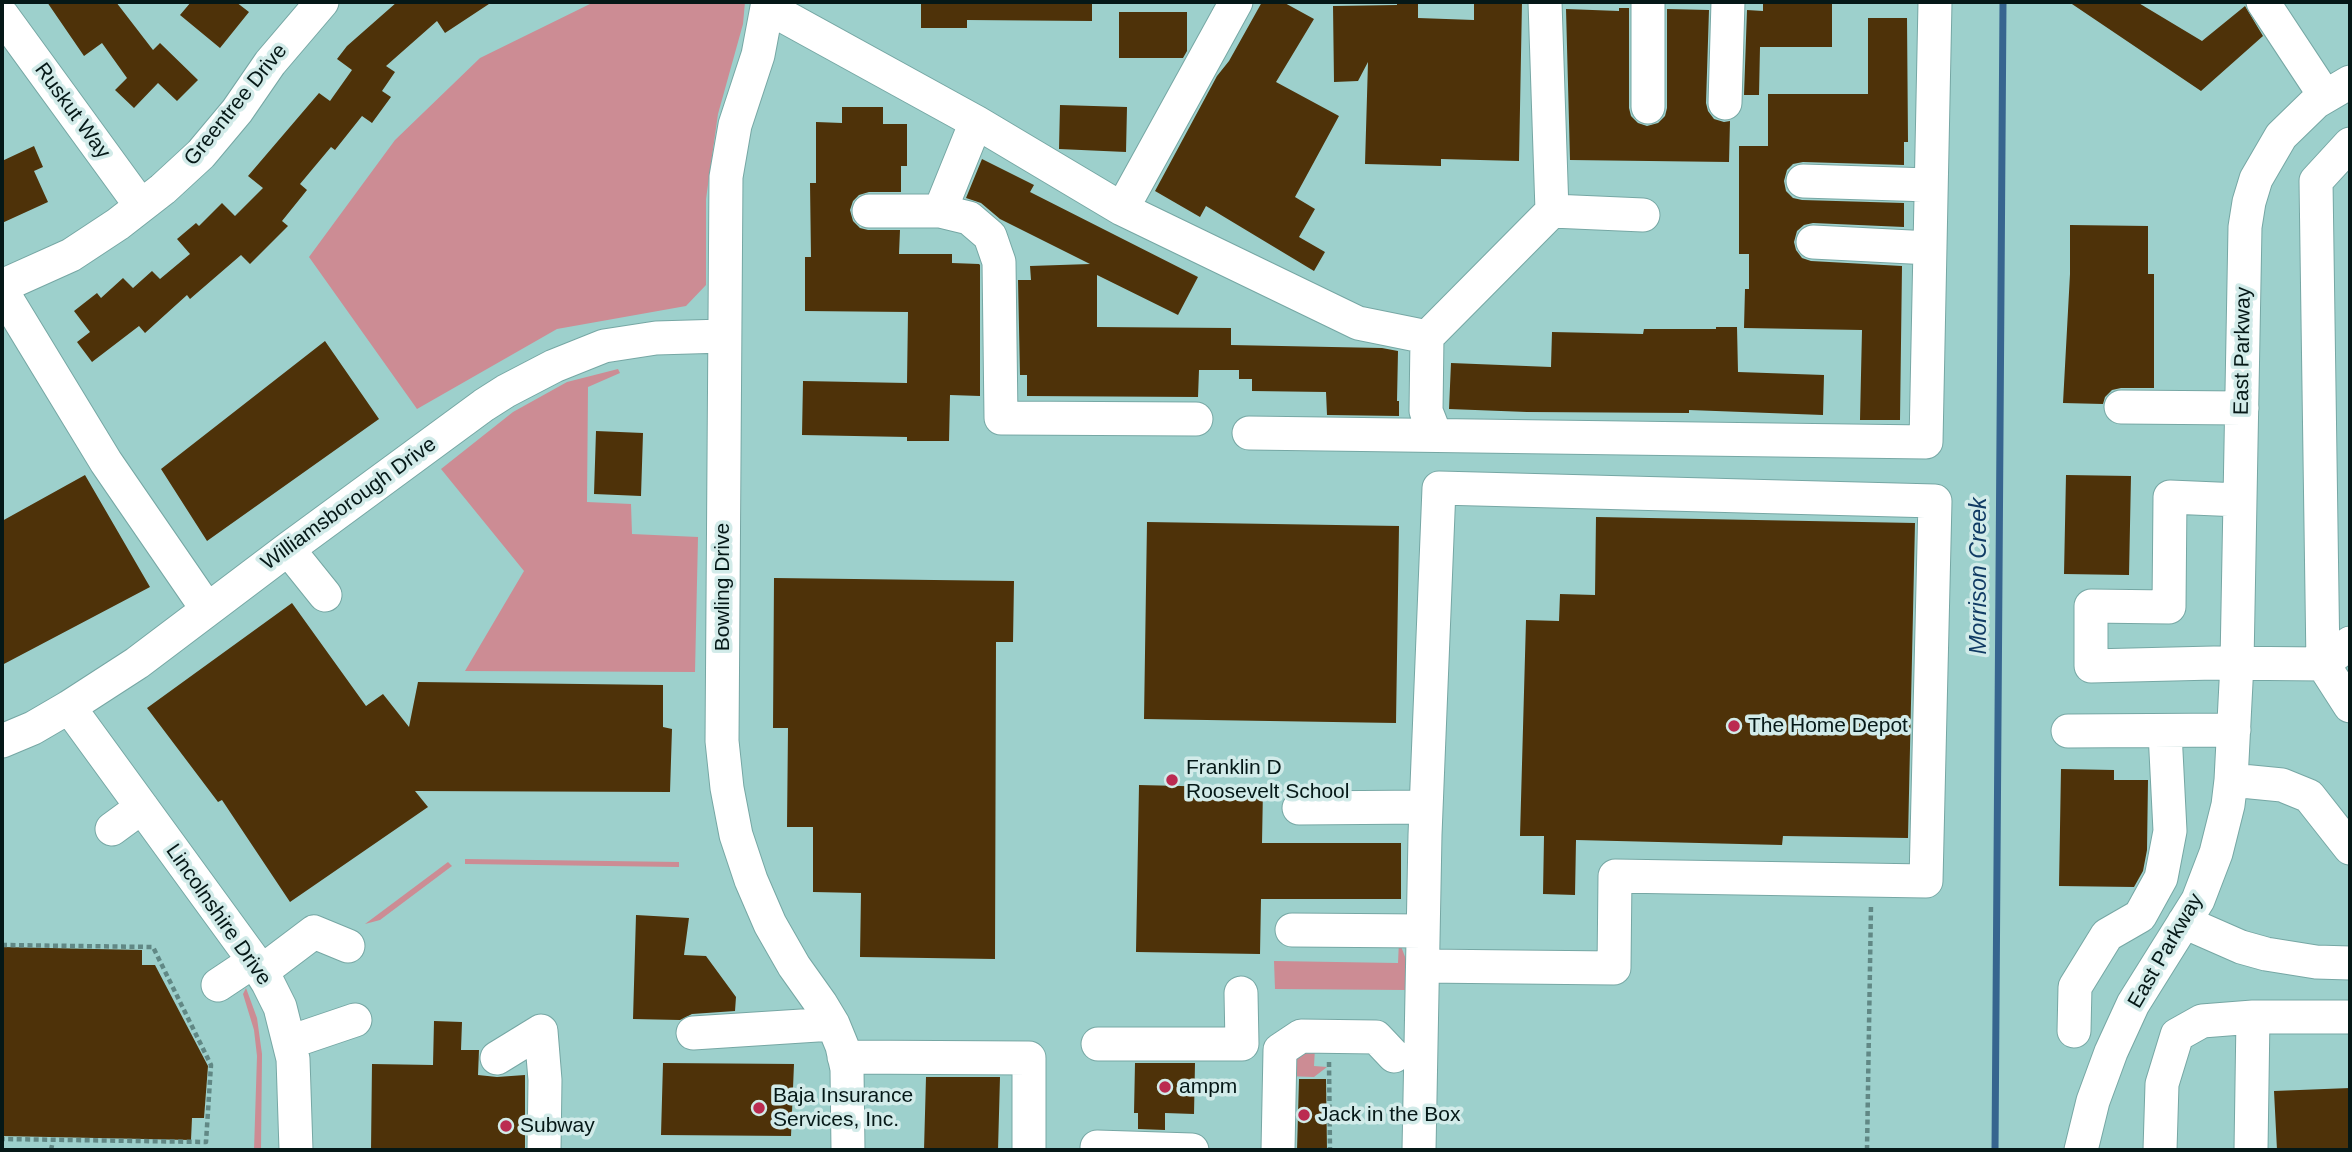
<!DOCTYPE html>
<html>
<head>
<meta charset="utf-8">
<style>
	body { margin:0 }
	#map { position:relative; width:2352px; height:1152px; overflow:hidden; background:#9dd0cc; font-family:Arial,sans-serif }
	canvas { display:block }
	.frame { position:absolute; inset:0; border:4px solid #051817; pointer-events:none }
</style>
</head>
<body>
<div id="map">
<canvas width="2352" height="1152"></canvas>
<div class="frame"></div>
</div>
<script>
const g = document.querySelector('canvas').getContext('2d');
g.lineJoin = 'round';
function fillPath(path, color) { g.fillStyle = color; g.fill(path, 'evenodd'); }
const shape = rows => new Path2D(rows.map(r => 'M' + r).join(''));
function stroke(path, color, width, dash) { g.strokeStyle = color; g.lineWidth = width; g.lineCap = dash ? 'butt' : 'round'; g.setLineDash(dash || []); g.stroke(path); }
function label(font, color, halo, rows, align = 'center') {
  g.font = font + ' Arial,sans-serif'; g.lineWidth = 7; g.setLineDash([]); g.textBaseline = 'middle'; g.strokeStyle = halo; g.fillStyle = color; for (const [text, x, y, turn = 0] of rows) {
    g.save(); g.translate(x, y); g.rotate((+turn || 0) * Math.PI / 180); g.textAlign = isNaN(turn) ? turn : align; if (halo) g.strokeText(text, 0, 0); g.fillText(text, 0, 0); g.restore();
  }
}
fillPath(shape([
	[594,2,745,2,743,24,718,114,706,199,706,285,686,306,557,329,417,409,309,257,395,140,480,58],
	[618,369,620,373,588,387,587,502,631,504,632,534,698,537,695,672,465,671,524,571,441,469,513,412,567,382],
	[465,859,679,862,679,867,465,864],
	[448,862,452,866,380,920,365,924],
	[1399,941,1407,962,1407,990,1275,989,1274,961,1398,963],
	[246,988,257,1018,262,1054,261,1150,254,1150,257,1056,254,1030,243,994],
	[1315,1048,1314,1066,1327,1067,1314,1077,1285,1076,1287,1055]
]), '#cc8c94');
stroke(shape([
	[1995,1150,2003,2]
]), '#37658f', 7);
fillPath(shape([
	[47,2,116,2,153,50,160,43,198,80,177,101,158,83,134,108,115,90,127,78,102,43,84,56],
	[191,2,236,2,249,12,220,48,180,15],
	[397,2,492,2,445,33,437,21,386,66,395,72,382,91,391,97,372,123,362,116,335,150,331,147,300,184,307,190,282,221,288,226,250,264,241,255,190,299,187,295,145,333,139,326,92,362,77,342,90,332,74,311,97,293,101,298,123,278,133,288,152,271,160,279,190,254,177,239,196,223,199,226,222,203,235,216,263,188,248,176,319,93,330,101,352,70,337,59,347,46],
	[921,2,1092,2,1092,21,967,20,967,28,921,28],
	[1262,2,1283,2,1314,19,1276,82,1339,116,1295,197,1315,209,1299,237,1325,252,1314,271,1206,206,1200,217,1155,191,1217,76,1229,61],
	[1397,2,1418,2,1418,18,1474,20,1474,2,1522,2,1519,161,1441,159,1441,166,1365,164,1368,62,1358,81,1334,82,1333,6,1397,5],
	[2069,2,2137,2,2202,41,2245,6,2263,36,2201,91],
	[1763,3,1832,3,1832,47,1760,47,1759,95,1744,95,1747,10,1763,11],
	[1619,8,1629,8,1629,108,1631,116,1638,123,1647,126,1658,123,1665,116,1667,108,1667,9,1709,10,1706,103,1708,111,1714,119,1724,122,1730,121,1729,162,1570,160,1566,9,1619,11],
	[1119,12,1187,12,1187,51,1183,58,1119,58],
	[1868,18,1907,18,1908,142,1904,142,1904,165,1803,162,1793,164,1787,170,1784,181,1786,191,1793,198,1802,200,1904,203,1904,227,1813,223,1804,225,1797,231,1794,242,1796,250,1802,258,1811,261,1902,266,1900,420,1860,420,1862,330,1744,328,1745,289,1749,289,1749,254,1739,254,1739,146,1768,146,1768,94,1868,94],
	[1060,105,1127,107,1126,152,1059,149],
	[842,107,883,107,883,124,907,124,907,166,901,166,901,192,869,192,859,195,853,201,850,210,853,221,860,228,868,230,900,230,899,254,952,254,952,263,979,264,980,265,980,396,950,395,949,441,907,441,907,437,802,435,803,381,907,383,908,312,805,311,805,257,811,257,810,183,816,183,816,122,842,123],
	[34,146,43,167,34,171,48,202,2,223,2,161],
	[982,159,1034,185,1030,192,1198,277,1178,315,1097,275,1097,327,1231,328,1231,345,1382,348,1398,351,1397,401,1399,401,1399,416,1327,415,1326,392,1252,391,1252,379,1239,379,1239,370,1199,370,1198,397,1027,396,1027,375,1020,375,1018,280,1031,280,1030,266,1090,264,1000,219,981,203,966,198],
	[2070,225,2148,226,2148,274,2154,274,2154,388,2121,388,2112,390,2105,397,2103,404,2063,403,2070,274],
	[1716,327,1737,327,1738,372,1824,375,1823,415,1689,410,1689,413,1527,412,1449,409,1451,363,1551,367,1552,332,1643,334,1644,329,1716,329],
	[325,341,379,419,207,541,161,469],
	[596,431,643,433,641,496,594,494],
	[85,475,150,587,2,665,2,521],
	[2066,475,2131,476,2129,575,2064,574],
	[1596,517,1915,523,1908,838,1783,836,1782,845,1576,840,1575,895,1543,894,1544,836,1520,836,1526,620,1559,621,1560,594,1595,595],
	[1147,522,1399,526,1396,723,1144,719],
	[774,578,1014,581,1013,642,996,642,995,959,860,957,861,893,813,892,813,827,787,827,788,728,773,728],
	[292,603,366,706,383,694,409,727,418,682,663,685,663,727,672,729,670,792,415,791,428,807,290,902,222,800,218,802,147,708],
	[2061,769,2114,770,2114,780,2148,780,2147,850,2143,871,2134,887,2059,886],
	[1139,785,1263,788,1262,843,1401,843,1401,899,1261,899,1260,954,1136,952],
	[636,915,689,918,684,955,706,956,736,997,735,1011,692,1014,680,1020,633,1019],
	[2,947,142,950,142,965,155,965,208,1066,204,1118,192,1118,191,1140,2,1136],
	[434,1021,462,1022,461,1050,479,1050,478,1075,497,1077,525,1075,525,1150,371,1150,372,1064,433,1065],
	[663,1063,794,1064,791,1136,661,1135],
	[1135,1063,1195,1063,1194,1114,1165,1113,1165,1130,1138,1129,1138,1113,1134,1113],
	[926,1077,1000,1077,998,1150,924,1150],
	[1299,1079,1326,1079,1327,1150,1297,1150],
	[2350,1088,2350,1150,2277,1150,2274,1091]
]), '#4e3209');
const minor = shape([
	[768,2,758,55,735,125,726,177,722,741,727,788,736,835,751,880,770,924,794,966,821,1004,833,1024,842,1046,847,1069,848,1150],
	[2263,2,2325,96],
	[767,7,976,122,1122,209,1358,323,1427,337],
	[2,15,141,206],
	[1725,103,1728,2],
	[1648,107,1648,2],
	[976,122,940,211,969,218,990,236,999,262,1001,418,1196,419],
	[2350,144,2316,181,2323,664,2350,706],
	[1803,181,1930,185],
	[1122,209,1236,2],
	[869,211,940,211],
	[1552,211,1643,215],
	[1813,242,1930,248],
	[2,286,71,255,118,224,163,189,201,154,237,111,270,63,322,2],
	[2,291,106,462,207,609],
	[2121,407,2242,408],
	[1249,433,1926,442,1935,2],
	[1435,434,1426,411,1427,337,1552,211,1545,2],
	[2240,500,2170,497,2169,607,2091,606,2091,666,2214,663,2323,664,2350,643],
	[288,549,325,595],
	[69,707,254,961,268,983,280,1007,293,1059,296,1150],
	[2068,731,2234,730],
	[2,741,33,728,69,707,137,663,288,549,484,405,506,391,554,366,604,346,656,338,724,336],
	[2231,780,2282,785,2309,796,2350,848],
	[1299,808,1426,807],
	[112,829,142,807],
	[2184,922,2241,947,2266,954,2316,962,2350,963],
	[1292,930,1423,931],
	[261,972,314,932,348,946],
	[218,985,254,961],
	[2074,1031,2075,987,2107,935,2140,916,2161,878,2170,831,2165,732],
	[693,1033,833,1024],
	[290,1042,355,1020],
	[1098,1044,1242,1044,1241,993],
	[844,1057,1029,1058,1029,1150],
	[497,1058,541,1031,545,1080,544,1150],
	[1097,1147,1192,1150],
	[1278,1150,1280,1050,1301,1036,1376,1037,1394,1056],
	[1419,1150,1425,835,1439,488,1935,501,1926,881,1615,876,1614,968,1423,966],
	[2081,1150,2093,1101,2111,1052,2133,1004,2198,900,2216,853,2228,805,2231,780,2237,663,2245,227,2249,202,2256,179,2281,136,2316,102,2350,82],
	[2160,1150,2162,1084,2177,1035,2202,1021,2253,1017,2350,1017],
	[2251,1150,2253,1017]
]);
stroke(minor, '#76a7a4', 35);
stroke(shape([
	[2,945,153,947,211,1065,206,1142,2,1139],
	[1329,1062,1330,1150],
	[51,1150,53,1140],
	[1867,1150,1871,905]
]), '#618885', 4.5, [5, 3.5]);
stroke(minor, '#fff', 33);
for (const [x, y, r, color] of [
	[1734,726,7,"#bb2b51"],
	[1172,780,7,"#bb2b51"],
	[1165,1087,7,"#bb2b51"],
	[759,1108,7,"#bb2b51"],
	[1304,1115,7,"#bb2b51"],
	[506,1126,7,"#bb2b51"]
]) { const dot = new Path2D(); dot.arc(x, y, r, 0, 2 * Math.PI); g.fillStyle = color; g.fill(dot); stroke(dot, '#d2ebe9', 2.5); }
label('21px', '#051817', '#d2ebe9', [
	["Greentree Drive",236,105,-51],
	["Ruskut Way",72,111,54],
	["East Parkway",2243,351,-89],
	["Williamsborough Drive",349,504,-36],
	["Bowling Drive",723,587,-90],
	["Lincolnshire Drive",218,915,55],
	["East Parkway",2166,951,-60]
]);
label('21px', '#051817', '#d2ebe9', [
	["The Home Depot",1748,726],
	["Franklin D",1186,768],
	["Roosevelt School",1186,792],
	["ampm",1179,1087],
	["Baja Insurance",773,1096],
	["Services, Inc.",773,1120],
	["Jack in the Box",1318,1115],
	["Subway",520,1126]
], 'left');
label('italic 23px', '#113b64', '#d2ebe9', [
	["Morrison Creek",1980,576,-90]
]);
</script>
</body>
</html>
